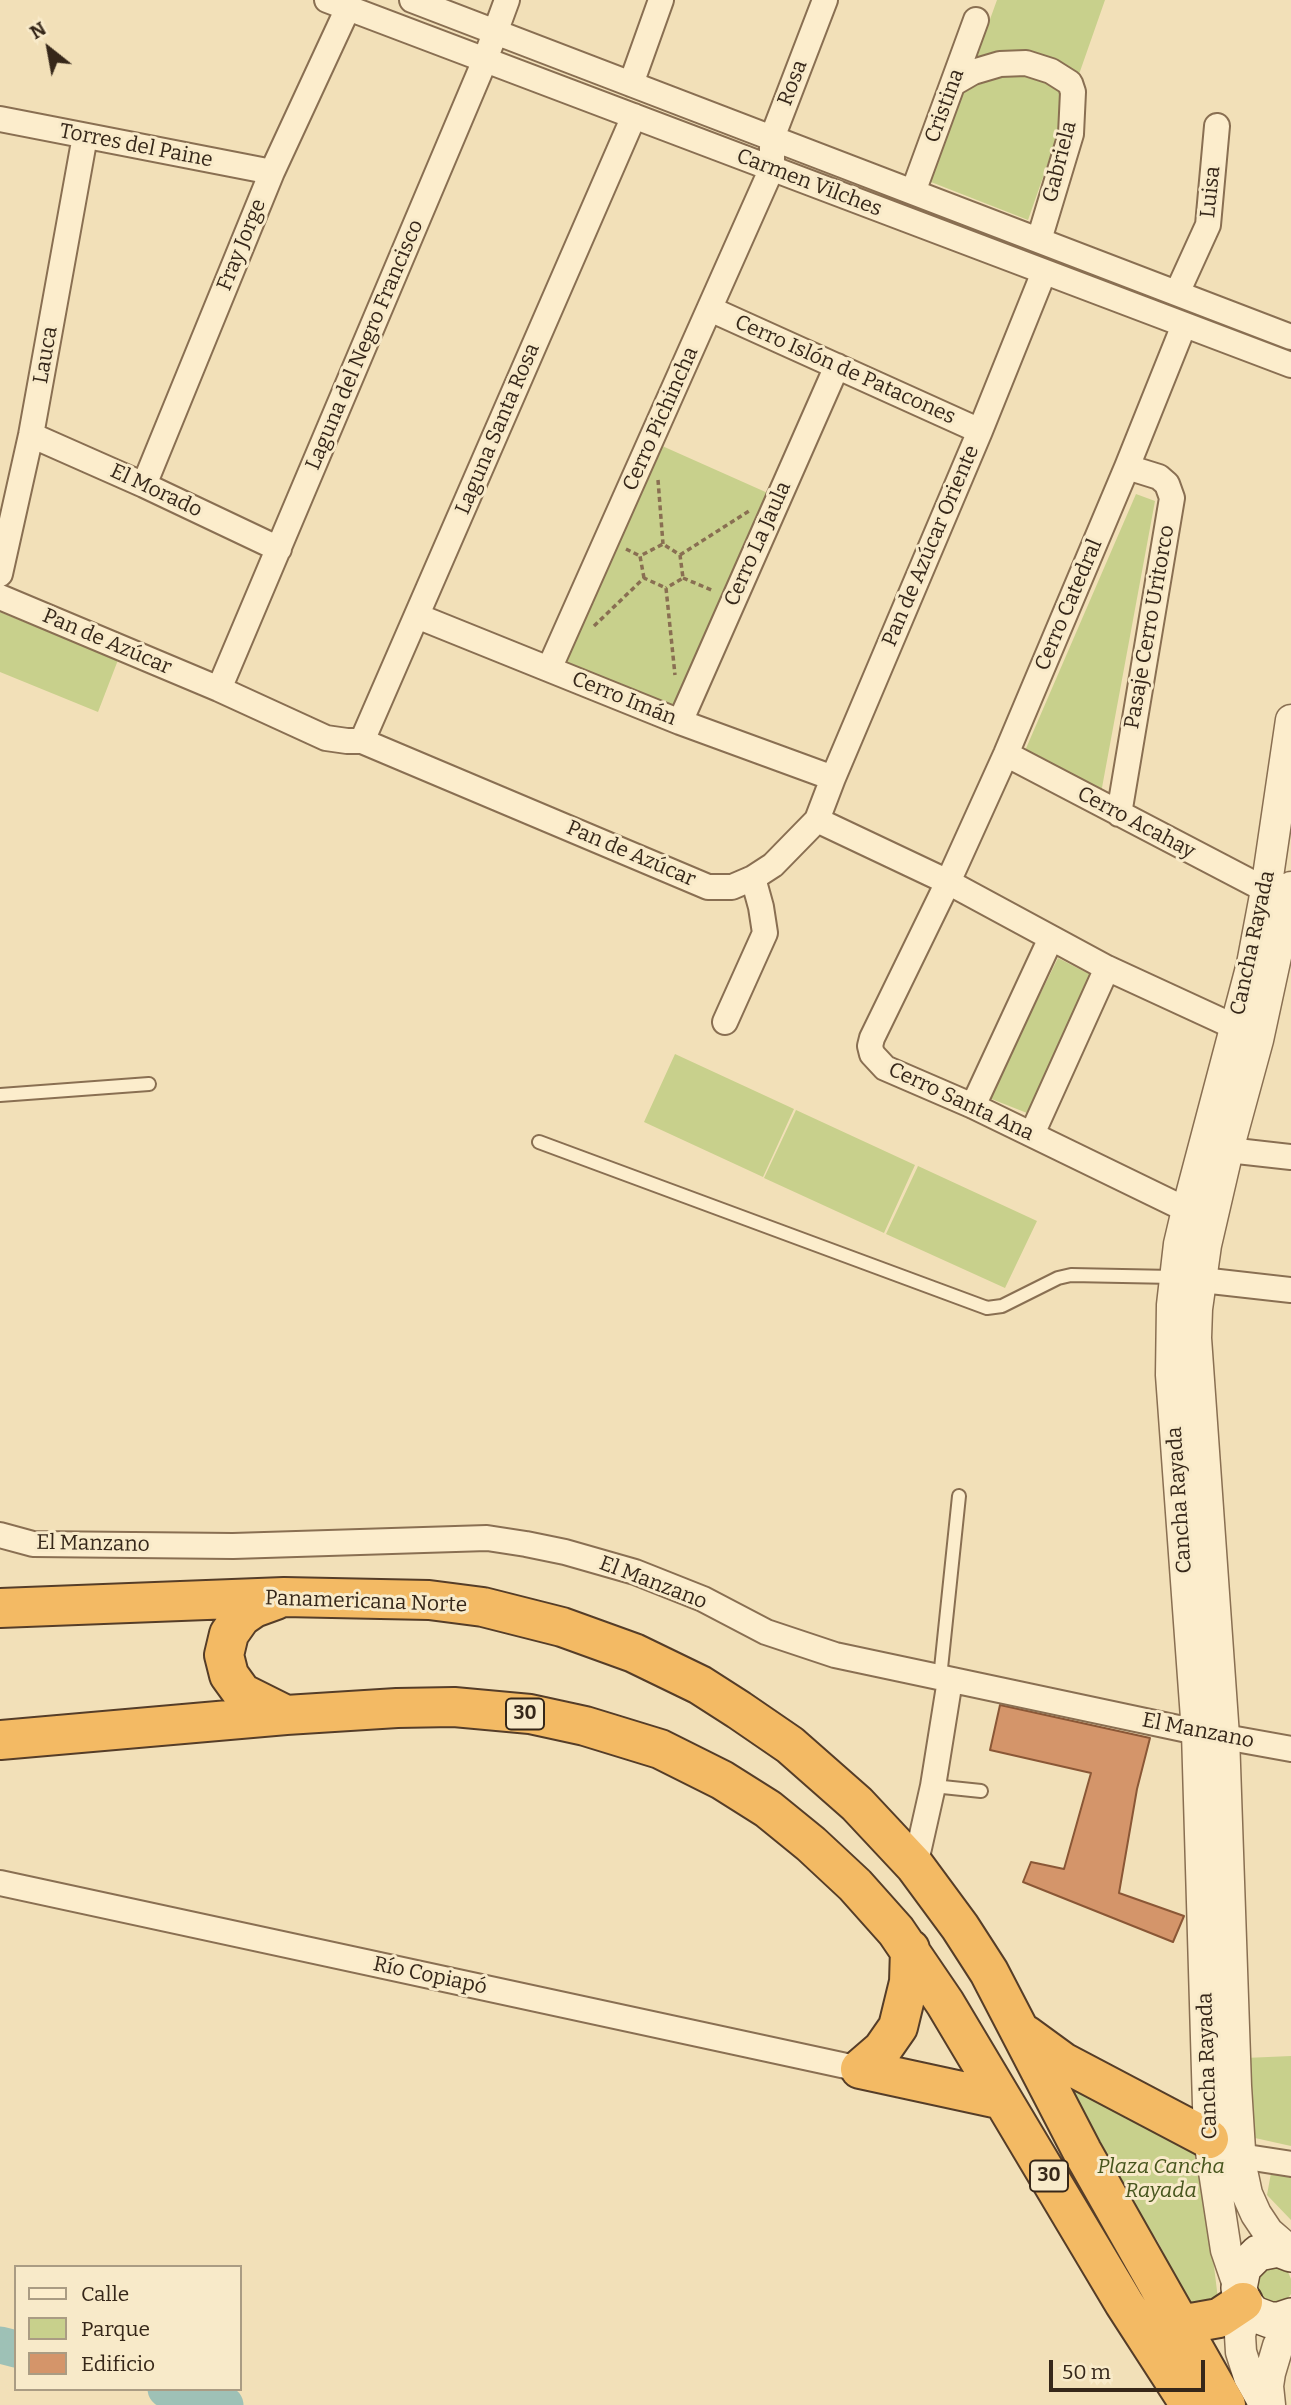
<!DOCTYPE html>
<html>
<head>
<meta charset="utf-8">
<style>
	body { margin:0 }
	#map { position:relative; width:1291px; height:2405px; overflow:hidden; background:#f2e0b8; font-family:Bitter,serif }
	canvas { display:block }
	.legend { position:absolute; left:14px; top:2265px; width:228px; height:126px; box-sizing:border-box; background:#f8eac9; border:2px solid #aa9c83; margin:0; padding:9px 12px; list-style:none; font-size:21px; color:#362719 }
	.legend li { display:flex; align-items:center; gap:14px; height:35px }
	.legend b { width:35px; border:2px solid #aa9c83 }
	.north { position:absolute; left:14px; top:14px; width:70px; height:70px; -webkit-text-stroke:5px #f8eac9; paint-order:stroke; rotate:329deg; font-size:19px; font-weight:700; line-height:28px; text-align:center; color:#362719 }
	.north::after { content:''; display:block; margin:auto; width:24px; height:32px; background:#362719; clip-path:polygon(50% 0,100% 100%,50% 72%,0 100%) }
	.scale { position:absolute; left:1049px; top:2360px; width:156px; height:32px; box-sizing:border-box; border:4px solid #362719; border-top:0; padding-left:9px; font-size:21px; line-height:24px; white-space:nowrap; color:#362719; -webkit-text-stroke:5px #f8eac9; paint-order:stroke }
</style>
</head>
<body>
<div id="map">
<canvas width="1291" height="2405"></canvas>
<ul class="legend">
<li><b style="height:9px;background:#fcedcc"></b>Calle</li>
<li><b style="height:19px;background:#c8d08c"></b>Parque</li>
<li><b style="height:19px;background:#d4956a"></b>Edificio</li>
</ul>
<div class="north">N</div>
<div class="scale">50 m</div>
</div>
<script>
const g = document.querySelector('canvas').getContext('2d');
g.lineJoin = 'round';
function fillPath(path, color) { g.fillStyle = color; g.fill(path, 'evenodd'); }
const shape = rows => new Path2D(rows.map(r => 'M' + r).join(''));
function stroke(path, color, width, dash) { g.strokeStyle = color; g.lineWidth = width; g.lineCap = dash ? 'butt' : 'round'; g.setLineDash(dash || []); g.stroke(path); }
function label(font, color, halo, rows, align = 'center') {
  g.font = font + ' Bitter,serif'; g.lineWidth = 6; g.setLineDash([]); g.textBaseline = 'middle'; g.strokeStyle = halo; g.fillStyle = color; for (const [text, x, y, turn = 0] of rows) {
    g.save(); g.translate(x, y); g.rotate((+turn || 0) * Math.PI / 180); g.textAlign = isNaN(turn) ? turn : align; if (halo) g.strokeText(text, 0, 0); g.fillText(text, 0, 0); g.restore();
  }
}
fillPath(shape([
	[997,0,1105,0,1028,220,931,182],
	[660,445,770,494,675,710,562,664],
	[1136,494,1155,501,1101,793,1024,753],
	[0,612,118,660,98,712,0,672],
	[1058,958,1093,976,1027,1113,989,1098],
	[675,1054,794,1109,763,1177,644,1122],
	[796,1110,915,1165,884,1233,764,1178],
	[918,1166,1037,1221,1005,1288,886,1234],
	[1291,2056,1291,2146,1246,2136,1245,2058],
	[1055,2078,1200,2152,1218,2299,1196,2317,1157,2240,1139,2217],
	[1271,2173,1291,2177,1291,2220,1267,2195],
	[1267,2267,1278,2267,1288,2272,1291,2279,1291,2294,1285,2302,1274,2305,1256,2295,1258,2274]
]), '#c8d08c');
stroke(shape([
	[0,2345,16,2349],
	[166,2389,225,2405]
]), '#9ec1b6', 37);
const building = shape([
	[1000,1705,1150,1738,1137,1789,1119,1893,1184,1916,1173,1942,1023,1882,1031,1862,1064,1869,1091,1773,990,1750,1000,1705]
]);
fillPath(building, '#d4956a');
stroke(building, '#8a5736', 2);
const service = shape([
	[0,1095,149,1084],
	[539,1142,987,1308,1002,1306,1058,1278,1071,1275,1174,1277],
	[940,1678,959,1496],
	[933,1786,981,1791]
]);
const minor = shape([
	[327,0,1291,365],
	[412,0,1291,337],
	[954,83,973,72,1000,64,1026,63,1051,71,1070,83,1073,92,1071,134,1039,240],
	[631,84,661,0],
	[0,119,272,172],
	[913,192,976,20],
	[1177,293,1208,225,1217,126],
	[710,309,980,431],
	[1184,325,1127,467,1006,754,948,882,872,1038,870,1046,872,1054,885,1068,973,1106,1187,1210],
	[31,435,144,485,279,549],
	[144,485,272,172,348,8],
	[0,574,31,435,85,136],
	[0,597,219,689,326,738,347,741,362,741,708,887,732,887,753,878,773,865,817,820,833,778,980,431,1044,272],
	[417,616,680,722,833,778],
	[549,669,772,168,772,138,825,0],
	[219,689,485,60,507,0],
	[680,722,837,366],
	[362,741,634,116],
	[1006,754,1266,890,1284,896],
	[1119,814,1172,498,1167,484,1159,477,1127,467],
	[817,820,948,882,1107,968,1235,1027],
	[725,1022,765,933,761,907,753,878],
	[973,1106,1051,938],
	[1032,1134,1107,968],
	[1228,1150,1291,1157],
	[1184,1278,1291,1290],
	[0,1535,33,1544,233,1546,487,1538,526,1544,565,1552,635,1572,703,1599,766,1632,835,1655,1197,1732,1291,1749],
	[915,1866,933,1786,950,1680],
	[0,1883,860,2069],
	[1225,2148,1240,2156,1291,2164]
]);
const tertiary = shape([
	[1291,887,1258,1040,1228,1150,1206,1245,1197,1309,1196,1338,1224,1736,1236,2086,1241,2166,1247,2194,1256,2214,1268,2232,1291,2252],
	[1239,2288,1226,2250,1209,2139,1197,1732,1171,1375,1172,1305,1179,1244,1187,1210,1252,964,1266,890,1291,720],
	[1247,2308,1240,2335,1241,2352,1249,2377,1265,2405],
	[1270,2405,1268,2386,1270,2373,1278,2346,1291,2320]
]);
const secondary = shape([
	[1291,2254,1278,2249,1258,2253,1243,2268,1239,2288,1243,2302,1254,2314,1270,2320,1279,2320,1291,2316]
]);
const trunk = shape([
	[276,1600,254,1608,241,1617,229,1634,224,1655,229,1675,242,1693,286,1715],
	[0,1608,284,1597,429,1600,483,1607,562,1627,634,1653,700,1685,739,1710,790,1745,857,1804,915,1866,960,1927,989,1972,1082,2151,1226,2405],
	[0,1740,286,1715,397,1708,454,1707,530,1714,585,1726,660,1749,722,1780,768,1809,811,1844,855,1885,896,1931,945,2003,1124,2303,1190,2405],
	[1026,2035,1063,2062,1209,2139],
	[860,2069,1003,2100],
	[860,2069,882,2050,898,2027,909,1982,910,1949],
	[1156,2321,1180,2325,1219,2318,1243,2302]
]);
stroke(service, '#896f52', 16);
stroke(minor, '#896f52', 28);
stroke(tertiary, '#896f52', 33);
stroke(secondary, '#6a5036', 38);
stroke(trunk, '#553d28', 42);
stroke(shape([
	[658,480,663,544],
	[626,549,640,556],
	[680,555,749,511],
	[644,578,640,556,663,544,680,555,683,578,666,588],
	[683,578,714,591],
	[594,626,644,578,666,588,675,675]
]), '#896f52', 3.5, [5, 3.5]);
stroke(service, '#fcedcc', 12);
stroke(minor, '#fcedcc', 24);
stroke(tertiary, '#fcedcc', 30);
stroke(secondary, '#fcedcc', 35);
stroke(trunk, '#f3ba64', 38);
for (const [x, y, w] of [
	[525,1714,38],
	[1049,2176,38]
]) { const box = new Path2D(); box.roundRect(x - w / 2, y - 15.5, w, 31, 5); g.fillStyle = '#f8eac9'; g.fill(box); stroke(box, '#362719', 2); }
label('bold 19px', '#362719', null, [
	["30",525,1714],
	["30",1049,2176]
]);
label('21px', '#362719', '#f8eac9', [
	["Rosa",793,83,-69],
	["Cristina",945,106,-70],
	["Torres del Paine",136,146,11],
	["Gabriela",1060,162,-76],
	["Carmen Vilches",809,183,21],
	["Luisa",1211,192,-84],
	["Fray Jorge",242,245,-68],
	["Laguna del Negro Francisco",365,345,-67],
	["Lauca",46,355,-80],
	["Cerro Islón de Patacones",845,370,24],
	["Cerro Pichincha",661,419,-66],
	["Laguna Santa Rosa",498,429,-67],
	["El Morado",156,491,25],
	["Cerro La Jaula",758,544,-66],
	["Pan de Azúcar Oriente",931,546,-67],
	["Cerro Catedral",1069,605,-67],
	["Pasaje Cerro Uritorco",1150,627,-80],
	["Pan de Azúcar",107,642,23],
	["Cerro Imán",624,699,22],
	["Cerro Acahay",1136,823,28],
	["Pan de Azúcar",631,854,23],
	["Cancha Rayada",1253,943,-78],
	["Cerro Santa Ana",961,1102,25],
	["Cancha Rayada",1180,1500,-94],
	["El Manzano",93,1544,1],
	["El Manzano",653,1583,21],
	["Panamericana Norte",366,1602,2],
	["El Manzano",1198,1731,11],
	["Río Copiapó",430,1976,12],
	["Cancha Rayada",1208,2066,-92]
]);
label('italic 21px', '#47551d', '#f8eac9', [
	["Plaza Cancha",1161,2167],
	["Rayada",1161,2191]
]);
</script>
</body>
</html>
